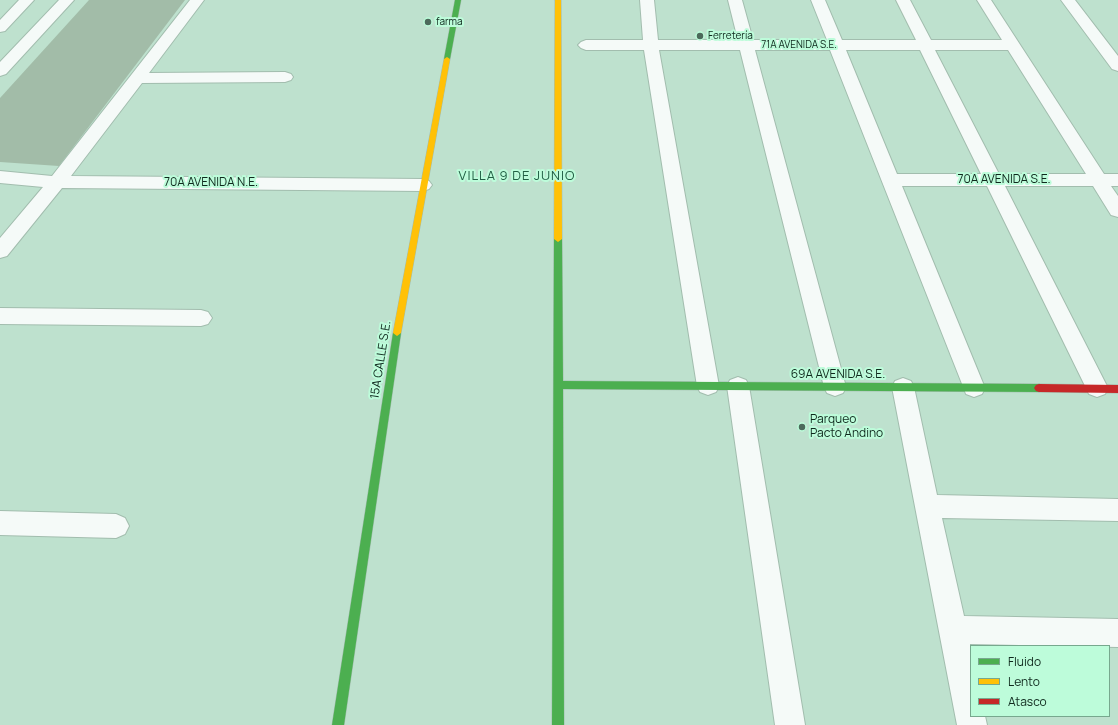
<!DOCTYPE html>
<html>
<head>
<meta charset="utf-8">
<style>
	body { margin:0 }
	#map { position:relative; width:1118px; height:725px; overflow:hidden; background:#bee1ce; font-family:Manrope,sans-serif }
	canvas { display:block }
	.legend { position:absolute; left:970px; top:645px; width:140px; height:72px; box-sizing:border-box; background:#bdfcda; border:1px solid #77a88e; margin:0; padding:5px 7px; list-style:none; font-size:12px; color:#0f291d }
	.legend li { display:flex; align-items:center; gap:8px; height:20px }
	.legend b { width:20px; border:1px solid #77a88e }
</style>
</head>
<body>
<div id="map">
<canvas width="1118" height="725"></canvas>
<ul class="legend">
<li><b style="height:5px;background:#4caf50"></b>Fluido</li>
<li><b style="height:5px;background:#ffc107"></b>Lento</li>
<li><b style="height:5px;background:#c62828"></b>Atasco</li>
</ul>
</div>
<script>
const g = document.querySelector('canvas').getContext('2d');
g.lineJoin = 'round';
function fillPath(path, color) { g.fillStyle = color; g.fill(path, 'evenodd'); }
const shape = rows => new Path2D(rows.map(r => 'M' + r).join(''));
function stroke(path, color, width, dash) { g.strokeStyle = color; g.lineWidth = width; g.lineCap = dash ? 'butt' : 'round'; g.setLineDash(dash || []); g.stroke(path); }
function label(font, color, halo, rows, align = 'center') {
  g.font = font + ' Manrope,sans-serif'; g.lineWidth = 4; g.setLineDash([]); g.textBaseline = 'middle'; g.strokeStyle = halo; g.fillStyle = color; for (const [text, x, y, turn = 0] of rows) {
    g.save(); g.translate(x, y); g.rotate((+turn || 0) * Math.PI / 180); g.textAlign = isNaN(turn) ? turn : align; if (halo) g.strokeText(text, 0, 0); g.fillText(text, 0, 0); g.restore();
  }
}
fillPath(shape([
	[89,0,185,0,59,166,0,162,0,98]
]), '#a2bca8');
const street = shape([
	[19,0,34,0,5,31,0,32,0,20,19,0],
	[59,0,74,0,6,74,0,76,0,62,59,0],
	[190,0,204,0,149,73,285,72,291,74,293,77,291,80,285,82,142,83,71,176,423,179,429,181,432,185,429,189,423,191,62,188,7,256,0,258,0,238,43,187,0,183,0,171,52,176,190,0],
	[640,0,654,0,658,40,738,40,728,0,742,0,753,40,827,40,811,0,825,0,842,40,916,40,896,0,910,0,931,40,1002,40,977,0,991,0,1104,174,1118,174,1118,186,1111,186,1118,196,1118,217,1111,215,1093,186,1005,186,1108,388,1105,394,1097,397,1089,394,987,186,902,186,985,388,982,394,974,397,966,394,830,50,755,50,846,387,843,393,835,396,827,393,824,387,740,50,659,50,719,386,716,392,708,395,700,392,697,386,644,50,586,50,581,48,578,45,581,42,586,40,643,40,640,0],
	[846,50,920,50,981,174,897,174,846,50],
	[935,50,1008,50,1086,174,999,174,935,50],
	[1061,0,1075,0,1118,56,1118,71,1112,69,1061,0],
	[0,308,201,310,208,312,212,318,208,324,201,326,0,324,0,308],
	[738,377,746,380,749,386,805,725,775,725,727,386,730,380,738,377],
	[903,378,911,381,914,387,937,495,1118,499,1118,521,942,518,964,616,1118,619,1118,647,970,644,971,716,985,716,987,725,957,725,892,387,895,381,903,378],
	[0,511,116,514,125,518,129,526,125,534,116,538,0,535,0,511]
]);
const fast = shape([
	[455,0,461,0,450,59,447,61,444,59,455,0],
	[558,236,562,239,563,381,1039,384,1042,385,1044,388,1042,391,1039,392,563,389,564,725,552,725,554,239,558,236],
	[397,330,401,333,344,725,332,725,393,333,397,330]
]);
const slow = shape([
	[555,0,561,0,562,239,558,242,554,239,555,0],
	[447,57,450,59,401,333,397,336,393,333,444,59,447,57]
]);
const jam = shape([
	[1039,384,1118,385,1118,393,1039,392,1036,391,1034,388,1036,385,1039,384]
]);
stroke(street, '#a2bdae', 2);
stroke(fast, '#a2bdae', 1);
stroke(slow, '#a2bdae', 1);
stroke(jam, '#a2bdae', 1);
fillPath(street, '#f5faf8');
fillPath(fast, '#4caf50');
fillPath(slow, '#ffc107');
fillPath(jam, '#c62828');
for (const [x, y, r, color] of [
	[428,22,4,"#4c695b"],
	[700,36,4,"#4c695b"],
	[802,427,4,"#4c695b"]
]) { const dot = new Path2D(); dot.arc(x, y, r, 0, 2 * Math.PI); g.fillStyle = color; g.fill(dot); stroke(dot, '#bdfcda', 1.5); }
label('10px', '#0f291d', '#bdfcda', [
	["farma",436,22],
	["Ferretería",708,36]
], 'left');
label('10px', '#0f291d', '#bdfcda', [
	["71A AVENIDA S.E.",799,45]
]);
label('12px', '#0f291d', '#bdfcda', [
	["70A AVENIDA S.E.",1004,180],
	["70A AVENIDA N.E.",211,183],
	["15A CALLE S.E.",381,360,-81],
	["69A AVENIDA S.E.",838,375]
]);
label('12px', '#0f291d', '#bdfcda', [
	["Parqueo",810,420],
	["Pacto Andino",810,434]
], 'left');
g.letterSpacing = '1px';
label('13px', '#225f44', '#bdfcda', [
	["VILLA 9 DE JUNIO",517,176]
]);
g.letterSpacing = '0px';
</script>
</body>
</html>
